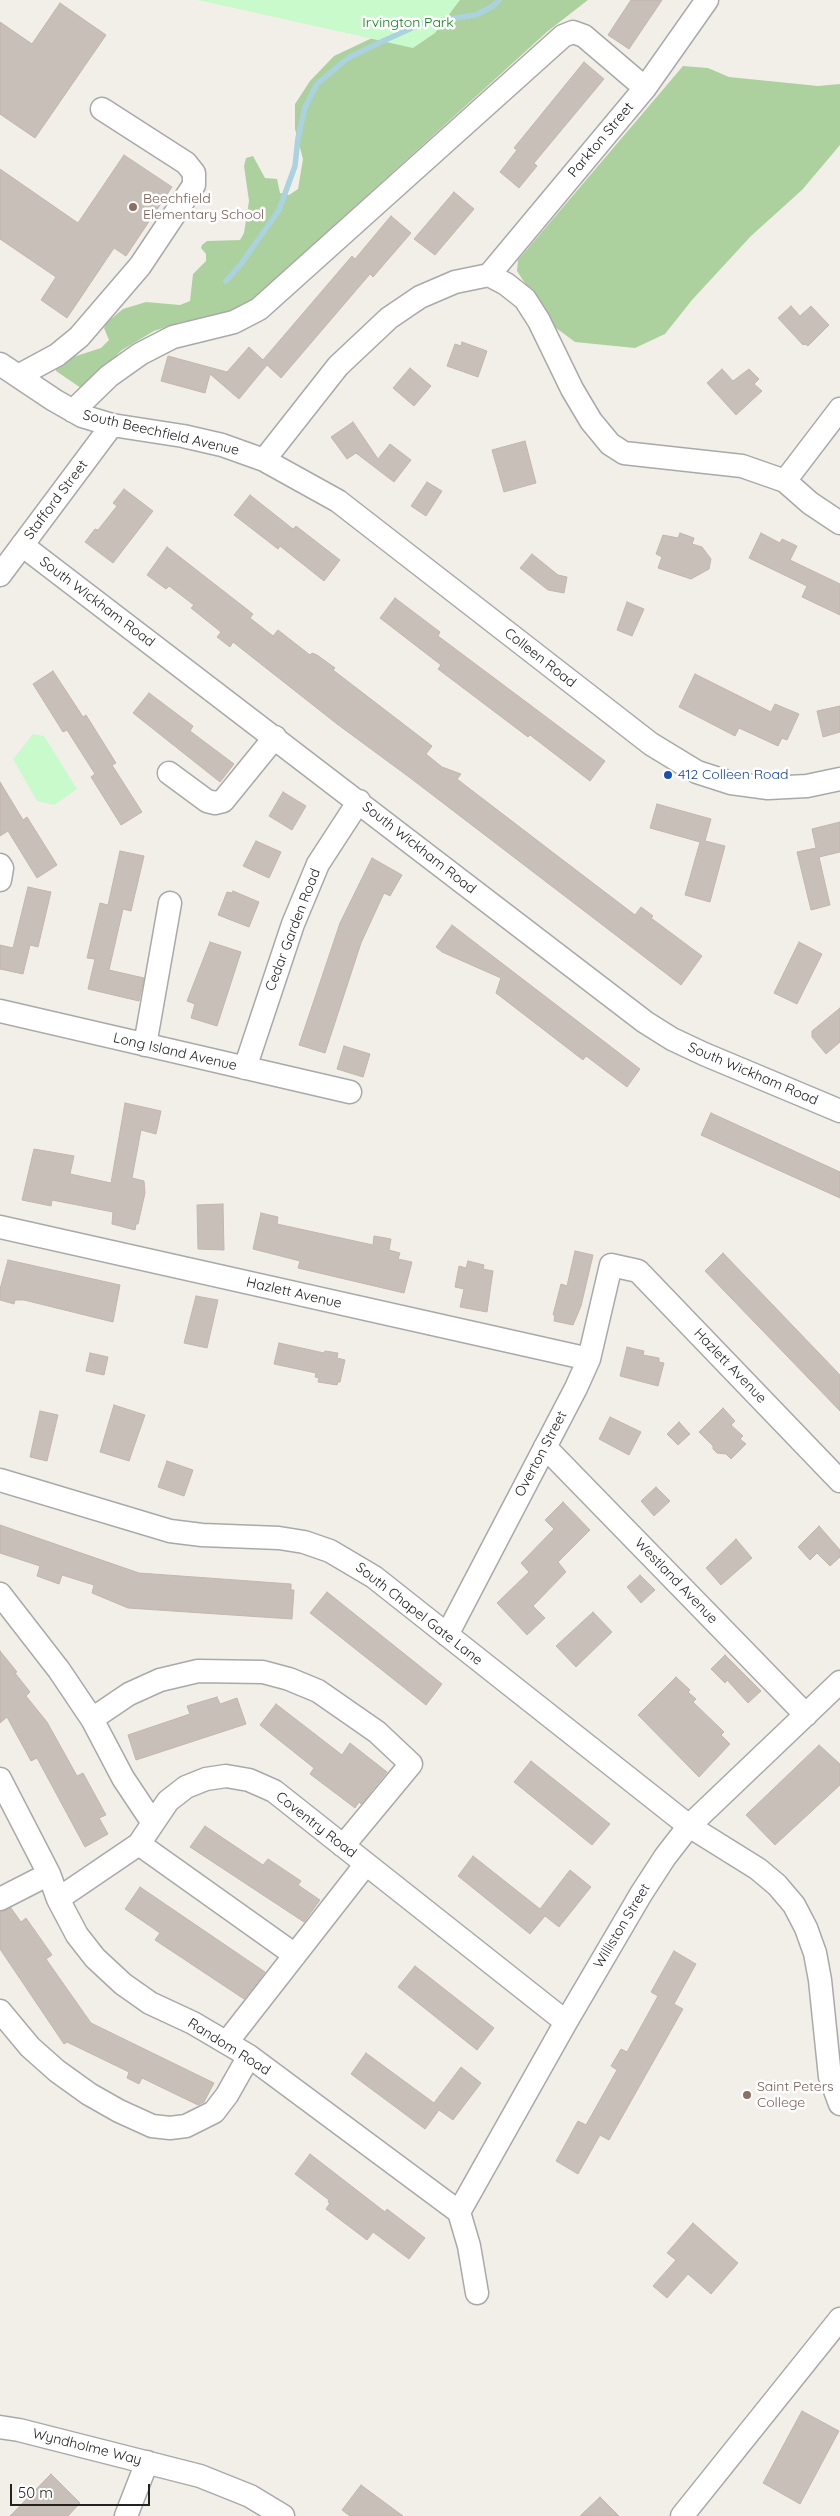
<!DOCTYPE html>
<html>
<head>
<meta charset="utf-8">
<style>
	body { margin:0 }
	#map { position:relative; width:840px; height:2516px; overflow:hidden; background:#f2efe9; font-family:Quicksand,sans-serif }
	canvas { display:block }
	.scale { position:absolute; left:10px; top:2484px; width:140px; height:22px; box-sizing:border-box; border:2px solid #222; border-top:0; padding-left:6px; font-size:15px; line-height:18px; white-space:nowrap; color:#222; -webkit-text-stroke:4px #fff; paint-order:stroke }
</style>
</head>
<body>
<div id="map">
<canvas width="840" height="2516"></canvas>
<div class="scale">50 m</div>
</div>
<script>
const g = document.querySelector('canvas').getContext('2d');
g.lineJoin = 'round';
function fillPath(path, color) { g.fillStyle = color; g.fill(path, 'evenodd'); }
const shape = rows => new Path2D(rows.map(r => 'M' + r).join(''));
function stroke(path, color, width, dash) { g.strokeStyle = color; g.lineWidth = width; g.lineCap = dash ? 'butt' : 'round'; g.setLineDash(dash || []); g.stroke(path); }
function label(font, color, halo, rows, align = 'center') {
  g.font = font + ' Quicksand,sans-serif'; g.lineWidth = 5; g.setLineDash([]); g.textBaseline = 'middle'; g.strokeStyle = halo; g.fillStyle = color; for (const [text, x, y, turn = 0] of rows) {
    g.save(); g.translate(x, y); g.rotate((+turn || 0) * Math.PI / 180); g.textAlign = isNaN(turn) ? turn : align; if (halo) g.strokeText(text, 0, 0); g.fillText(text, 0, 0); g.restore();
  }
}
fillPath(shape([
	[445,0,588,0,548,31,250,302,231,312,182,322,154,331,122,350,81,388,56,371,56,368,70,358,101,348,109,340,104,328,106,323,123,309,146,302,180,305,190,301,193,274,206,261,206,254,201,248,202,245,207,241,240,240,244,233,249,201,244,166,246,158,253,156,265,178,277,179,280,193,289,195,298,189,303,159,295,129,295,104,310,81,334,56,408,21],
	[683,66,708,68,729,77,818,86,840,84,840,145,802,190,751,236,692,300,665,334,635,348,575,342,556,328,542,310,517,271,518,260]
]), '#add19e');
fillPath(shape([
	[198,0,460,0,435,33,413,48],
	[33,734,44,736,77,789,54,805,37,801,13,759]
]), '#c8facc');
stroke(shape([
	[226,281,241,264,279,210,295,166,298,138,305,107,317,84,348,58,381,42,423,23,476,15,493,6,499,0]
]), '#aad3df', 5.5);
const building = shape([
	[631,0,662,0,629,49,608,35,631,0],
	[60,3,106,35,35,138,0,114,0,22,32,44,60,3],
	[584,62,604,79,534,163,537,166,519,188,500,172,517,150,514,148,584,62],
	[124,155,172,187,126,256,114,248,67,318,41,300,56,277,0,239,0,169,78,223,124,155],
	[454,192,474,209,435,255,414,239,454,192],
	[391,216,411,233,373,277,370,274,281,378,267,365,239,399,210,374,205,393,161,381,168,356,227,372,249,347,263,360,352,256,355,259,391,216],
	[791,306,800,316,811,306,829,325,808,346,805,344,803,345,778,318,791,306],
	[462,342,487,351,478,377,447,366,455,344,461,346,462,342],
	[410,368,431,386,414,406,393,388,410,368],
	[722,369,733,381,749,369,759,379,754,384,762,391,736,415,707,383,722,369],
	[353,422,378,459,390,444,411,460,394,482,356,453,347,459,331,437,353,422],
	[525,441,536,483,504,492,492,450,525,441],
	[427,482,442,491,426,516,411,506,427,482],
	[124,489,153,511,113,563,85,542,95,529,98,530,117,506,113,503,124,489],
	[250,495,293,529,296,526,340,560,324,581,280,546,278,549,234,515,250,495],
	[680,533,694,538,692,544,702,547,711,559,709,569,691,579,658,568,662,557,656,554,663,535,678,538,680,533],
	[761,533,780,543,782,539,797,546,790,560,840,584,840,615,802,597,807,586,749,558,761,533],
	[167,547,253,614,250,618,273,636,278,630,310,655,312,653,317,655,335,668,333,670,432,746,426,754,442,767,461,774,457,779,551,851,635,915,641,907,653,916,651,918,702,956,681,985,409,777,337,724,233,642,230,647,217,637,221,632,191,608,194,605,169,586,166,589,147,575,167,547],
	[532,554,558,575,567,577,564,593,548,590,520,568,532,554],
	[395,598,440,632,438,636,605,761,590,781,530,735,528,737,438,669,441,665,380,618,395,598],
	[627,602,644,609,632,636,617,630,627,602],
	[53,671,83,717,86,715,116,763,112,765,142,812,121,825,91,777,95,774,67,730,63,732,33,684,53,671],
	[695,674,771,712,775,704,799,714,787,740,782,738,778,746,739,728,735,736,679,707,695,674],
	[149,693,193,726,190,731,234,764,220,782,133,713,149,693],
	[840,706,840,732,823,737,817,711,840,706],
	[0,782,23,820,27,817,57,865,37,878,8,831,0,836,0,782],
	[283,792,306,806,292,830,269,816,283,792],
	[657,804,711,819,705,841,725,846,710,902,685,895,700,842,650,828,657,804],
	[840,822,840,852,819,857,830,905,811,910,797,852,816,848,812,829,840,822],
	[256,841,281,852,269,878,243,866,256,841],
	[120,851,144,856,131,911,123,909,109,970,144,978,139,1001,88,989,95,959,87,958,100,903,108,905,120,851],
	[372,858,402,875,390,896,384,893,361,943,325,1053,299,1045,340,923,372,858],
	[28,887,51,892,38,947,30,945,23,974,0,969,0,945,13,948,28,887],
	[233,891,259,902,249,927,218,915,227,892,232,893,233,891],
	[452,925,640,1069,627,1087,586,1056,583,1060,496,993,501,978,442,952,436,947,452,925],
	[210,942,241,952,217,1026,191,1018,195,1004,187,1001,210,942],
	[799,942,822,954,797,1004,774,993,799,942],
	[840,1008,840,1042,826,1054,812,1037,812,1031,840,1008],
	[344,1046,370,1054,363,1077,337,1069,344,1046],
	[125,1103,161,1111,156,1134,141,1130,132,1178,144,1181,145,1193,138,1224,136,1224,135,1230,112,1224,113,1212,52,1200,51,1206,22,1200,34,1149,74,1156,70,1174,111,1183,125,1103],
	[711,1113,840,1172,840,1198,701,1135,711,1113],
	[223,1204,224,1250,198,1249,197,1205,223,1204],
	[261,1213,278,1217,277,1224,373,1245,374,1236,391,1239,389,1250,400,1253,398,1259,412,1262,404,1293,298,1268,300,1261,253,1249,261,1213],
	[575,1251,593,1255,581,1306,573,1325,554,1321,555,1315,553,1315,561,1284,567,1286,575,1251],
	[723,1253,840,1375,840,1411,705,1271,723,1253],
	[8,1260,120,1285,113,1322,24,1300,15,1300,14,1304,0,1300,0,1289,8,1260],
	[468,1261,484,1265,483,1269,493,1271,487,1312,460,1307,464,1289,455,1287,459,1266,466,1268,468,1261],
	[196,1296,218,1300,207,1348,184,1343,196,1296],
	[279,1343,324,1353,325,1351,338,1353,337,1358,345,1360,340,1382,338,1382,337,1385,318,1382,319,1378,315,1377,316,1373,274,1364,279,1343],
	[627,1347,644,1351,643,1355,659,1358,659,1362,664,1363,658,1386,620,1376,627,1347],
	[90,1353,108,1357,104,1375,86,1371,90,1353],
	[114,1405,145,1415,129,1461,100,1452,114,1405],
	[723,1408,735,1421,731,1425,743,1436,740,1439,746,1444,731,1459,726,1454,717,1453,713,1449,713,1446,699,1432,723,1408],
	[40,1411,58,1415,47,1461,30,1457,40,1411],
	[610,1417,641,1432,629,1455,599,1439,610,1417],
	[679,1422,690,1434,678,1445,667,1434,679,1422],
	[167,1461,193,1470,184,1496,158,1487,167,1461],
	[656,1487,670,1501,654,1516,641,1501,656,1487],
	[563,1502,590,1530,558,1562,566,1572,533,1606,545,1618,527,1635,497,1603,529,1572,521,1563,554,1529,545,1520,563,1502],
	[0,1525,139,1573,291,1584,291,1590,294,1590,292,1619,128,1608,92,1593,94,1585,62,1575,59,1584,37,1576,40,1566,0,1553,0,1525],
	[819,1526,840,1550,840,1557,830,1566,817,1553,810,1560,798,1547,819,1526],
	[736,1539,752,1558,721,1585,706,1568,736,1539],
	[640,1575,655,1590,641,1603,627,1587,640,1575],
	[327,1592,442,1684,426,1705,310,1613,327,1592],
	[593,1612,612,1632,576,1667,556,1646,593,1612],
	[0,1651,17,1672,15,1673,30,1692,26,1696,47,1722,77,1776,83,1773,106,1815,99,1818,108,1834,85,1847,37,1758,31,1761,7,1717,0,1723,0,1651],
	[725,1655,761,1691,748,1703,727,1680,725,1683,711,1669,725,1655],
	[676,1677,690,1690,688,1692,696,1699,693,1702,724,1732,721,1735,730,1744,699,1777,638,1715,676,1677],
	[217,1697,220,1704,237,1698,246,1724,136,1760,128,1735,190,1714,187,1706,217,1697],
	[276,1704,342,1755,350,1743,387,1772,361,1804,359,1802,355,1808,310,1774,314,1768,260,1725,276,1704],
	[819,1745,840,1764,840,1785,775,1845,746,1815,819,1745],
	[531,1761,610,1824,592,1845,514,1782,531,1761],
	[205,1826,263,1865,268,1859,301,1881,298,1885,320,1900,304,1922,190,1847,205,1826],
	[473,1856,540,1909,570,1870,591,1887,559,1927,545,1916,530,1934,458,1876,473,1856],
	[140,1887,265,1972,244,1999,155,1940,160,1933,125,1909,140,1887],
	[11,1908,21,1922,26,1918,52,1955,46,1959,91,2023,214,2083,204,2102,198,2105,142,2078,139,2084,127,2078,129,2072,67,2042,64,2044,0,1949,0,1912,11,1908],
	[674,1951,696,1964,674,2004,683,2009,609,2140,600,2135,578,2174,556,2161,578,2121,586,2125,617,2070,611,2066,621,2049,627,2052,658,1996,651,1992,674,1951],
	[415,1966,494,2028,477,2050,398,1987,415,1966],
	[366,2053,434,2103,461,2067,481,2083,453,2120,439,2110,425,2129,351,2074,366,2053],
	[310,2154,385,2212,387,2209,425,2238,409,2259,373,2232,367,2240,326,2209,330,2203,328,2202,329,2200,295,2174,310,2154],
	[693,2223,738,2263,711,2294,688,2274,667,2298,653,2286,676,2260,667,2253,693,2223],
	[802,2411,839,2431,800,2504,763,2483,802,2411],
	[51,2474,80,2503,68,2516,10,2516,51,2474],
	[361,2485,403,2516,350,2516,342,2510,361,2485],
	[600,2497,619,2516,580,2516,600,2497]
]);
fillPath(building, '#c7bfb8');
stroke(building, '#c4b6ab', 1);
const minor = shape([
	[489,275,645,88,707,0],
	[0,364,54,400,82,416,112,425,183,436,222,445,264,460,338,501,651,744,697,772,731,783,768,788,807,786,840,779],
	[18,376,57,355,79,337,140,266,194,185,194,173,186,163,102,109],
	[73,411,109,376,140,354,173,337,234,322,259,309,563,36,573,32,584,36,645,88],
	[264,460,338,366,389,318,420,297,455,282,489,275,506,284,525,299,539,321,572,389,591,421,610,444,624,453,742,466,785,481,810,503,840,523],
	[785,481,840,409],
	[22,545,645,1022,672,1039,704,1054,840,1111],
	[0,575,112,425],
	[169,773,207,801,215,803,223,801,275,737],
	[0,865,2,868,0,880],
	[0,1011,350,1092],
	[145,1045,170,903],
	[245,1068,293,924,318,864,359,801],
	[0,1227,589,1359],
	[545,1447,806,1715],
	[0,1480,170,1531,202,1535,279,1538,304,1542,330,1551,374,1577,689,1826,758,1869,777,1885,794,1905,806,1928,815,1953,820,1980,830,2077,840,2104],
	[0,1594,59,1670,92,1719,123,1778,153,1823],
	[447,1635,576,1388,589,1359,611,1265,638,1271,840,1481],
	[92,1719,129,1694,160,1680,198,1671,263,1672,289,1679,318,1691,377,1732,411,1764,343,1846],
	[0,1779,49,1874,58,1899,77,1935,95,1958,123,1984,150,2003,193,2023,249,2056,459,2212,469,2246,477,2293],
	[139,1844,295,1955],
	[0,1899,49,1874],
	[58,1899,139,1844,168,1801,186,1787,206,1779,226,1776,249,1780,274,1791,566,2022],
	[0,2011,30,2047,57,2071,89,2094,119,2111,152,2126,170,2128,186,2126,214,2112,227,2095,249,2056],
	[227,2042,366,1864],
	[459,2212,566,2022,641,1894,665,1857,689,1826,840,1682],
	[0,2427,19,2430,200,2476,250,2496,283,2516],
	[126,2516,147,2462],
	[682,2516,840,2319]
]);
stroke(minor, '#a9a9a9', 25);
stroke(minor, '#fff', 22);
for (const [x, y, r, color] of [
	[133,207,5,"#8d6e63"],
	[668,775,5,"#1a4fb4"],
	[747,2095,5,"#8d6e63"]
]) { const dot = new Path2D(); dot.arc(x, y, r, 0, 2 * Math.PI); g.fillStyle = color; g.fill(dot); stroke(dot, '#fff', 2); }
label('14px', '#0c8416', '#fff', [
	["Irvington Park",408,23]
]);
label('14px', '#222', '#fff', [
	["Parkton Street",601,140,-50],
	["South Beechfield Avenue",161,433,13],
	["Stafford Street",56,500,-53],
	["South Wickham Road",97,602,37],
	["Colleen Road",540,658,38],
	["South Wickham Road",419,848,38],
	["Cedar Garden Road",293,930,-69],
	["Long Island Avenue",175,1052,13],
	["South Wickham Road",753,1074,23],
	["Hazlett Avenue",294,1293,13],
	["Hazlett Avenue",730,1366,46],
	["Overton Street",541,1454,-62],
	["Westland Avenue",676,1581,46],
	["South Chapel Gate Lane",419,1614,38],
	["Coventry Road",316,1825,38],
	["Williston Street",622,1926,-59],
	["Random Road",229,2047,32],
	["Wyndholme Way",87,2447,14]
]);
label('14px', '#785e54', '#fff', [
	["Beechfield",143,199],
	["Elementary School",143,215],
	["Saint Peters",757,2087],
	["College",757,2103]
], 'left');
label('14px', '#164399', '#fff', [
	["412 Colleen Road",678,775]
], 'left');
</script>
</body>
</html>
